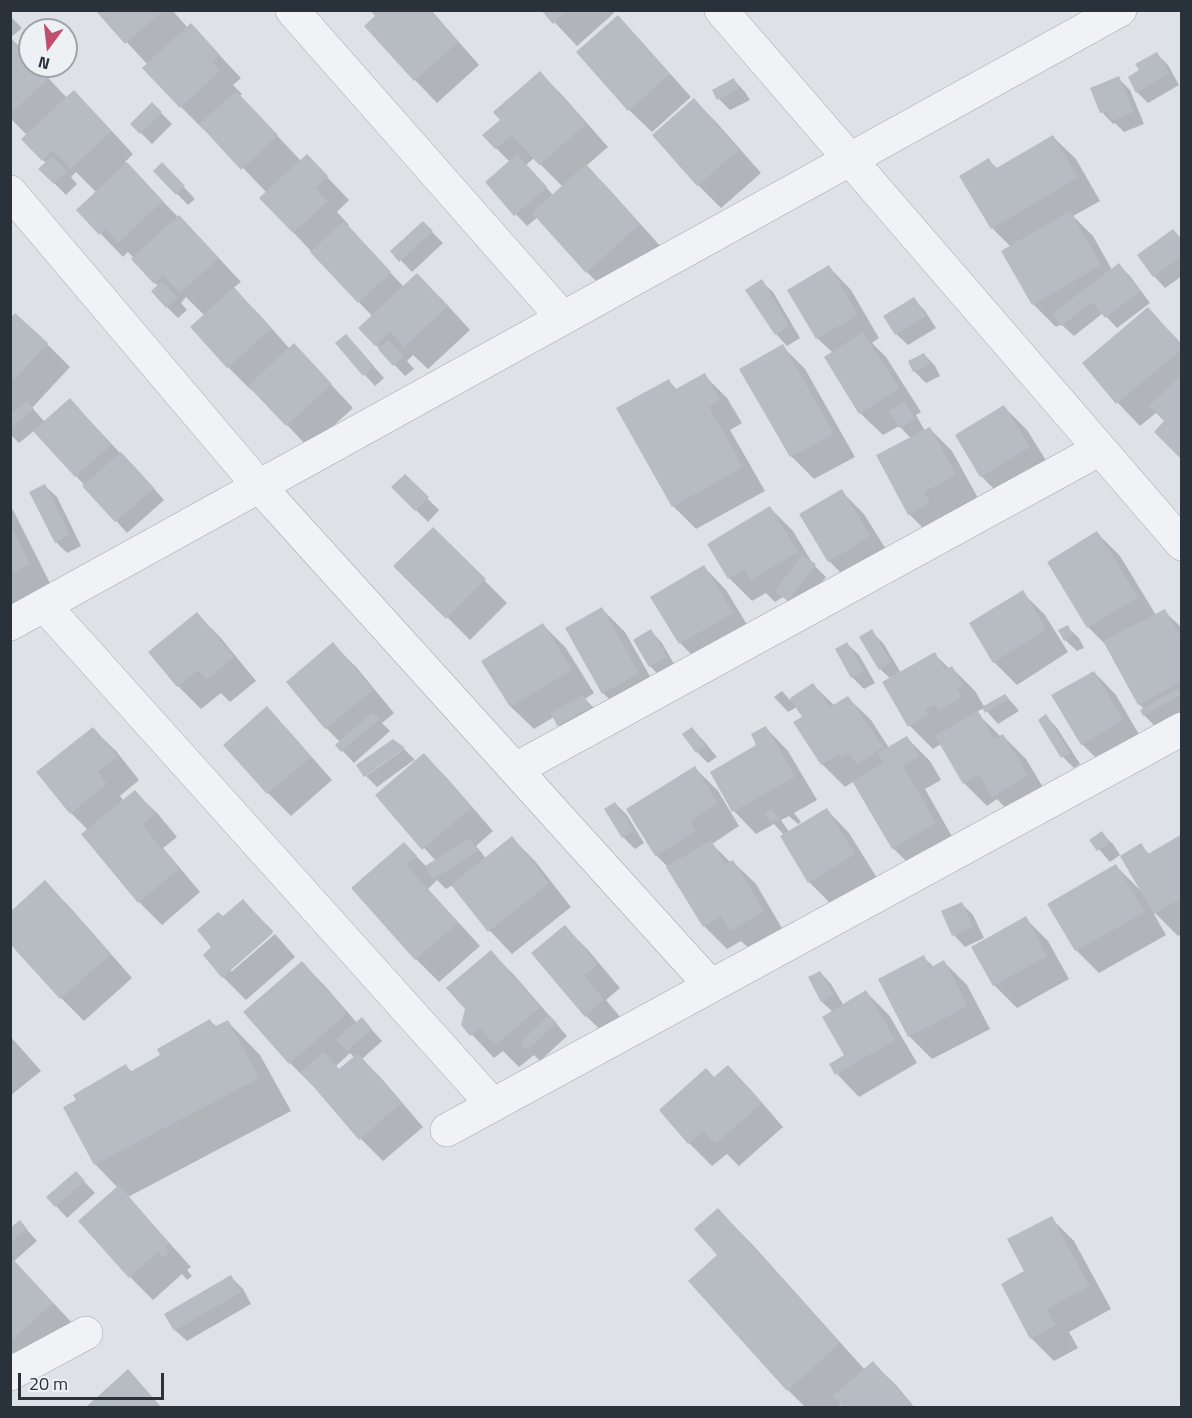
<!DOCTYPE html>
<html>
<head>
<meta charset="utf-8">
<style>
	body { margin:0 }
	#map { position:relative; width:1192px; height:1418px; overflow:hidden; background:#dee2e6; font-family:"Titillium Web",sans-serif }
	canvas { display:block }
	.frame { position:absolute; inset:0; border:12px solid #29313b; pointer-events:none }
	.north { position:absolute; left:18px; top:18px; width:60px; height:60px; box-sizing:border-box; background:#edf1f4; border:2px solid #9fa4aa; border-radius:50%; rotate:195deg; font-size:16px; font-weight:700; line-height:24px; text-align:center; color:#29313b }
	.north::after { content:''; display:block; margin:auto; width:21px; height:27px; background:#bf4f6c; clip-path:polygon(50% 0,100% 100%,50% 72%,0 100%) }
	.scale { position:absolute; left:18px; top:1373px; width:146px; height:27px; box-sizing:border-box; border:3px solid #29313b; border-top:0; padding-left:8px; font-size:18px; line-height:21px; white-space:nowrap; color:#29313b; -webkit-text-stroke:4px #edf1f4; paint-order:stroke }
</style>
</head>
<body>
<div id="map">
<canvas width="1192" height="1418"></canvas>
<div class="frame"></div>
<div class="north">N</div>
<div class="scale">20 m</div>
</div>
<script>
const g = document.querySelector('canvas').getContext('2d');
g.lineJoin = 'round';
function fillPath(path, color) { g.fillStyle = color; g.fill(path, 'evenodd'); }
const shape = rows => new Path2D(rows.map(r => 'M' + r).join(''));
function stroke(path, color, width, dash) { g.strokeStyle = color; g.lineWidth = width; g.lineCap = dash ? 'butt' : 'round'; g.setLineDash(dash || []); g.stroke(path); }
fillPath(shape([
	[97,10,172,10,188,28,191,25,241,78,233,85,242,94,240,96,301,161,307,156,349,200,337,212,349,225,347,227,404,287,440,297,470,330,428,369,413,355,407,361,414,369,405,376,360,328,372,316,261,198,267,193,205,128,204,130,181,107,148,65],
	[372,10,431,10,479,65,437,103,415,80,377,17],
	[543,10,612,10,614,13,577,46],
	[10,16,22,28,10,38],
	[617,17,640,40,691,97,652,132,629,110],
	[10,42,30,59,30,66,37,66,67,98,74,92,97,115,133,154,125,162,178,217,201,239,241,282,233,288,257,312,290,349,294,345,353,408,309,448,252,388,251,390,228,367,204,315,186,297,181,303,187,310,178,318,167,307,158,286,133,259,134,258,128,252,123,257,78,210,96,192,76,172,71,177,77,184,66,195,40,169,46,163,23,139,27,135,10,118],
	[1157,54,1168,65,1179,85,1148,103,1137,92,1141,71],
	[540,73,563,96,608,147,586,166,609,189,662,248,610,295,587,272,538,217,527,226,487,183,510,162,496,148,502,120],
	[534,158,563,187,553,195,526,165],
	[1118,78,1130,90,1144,124,1124,132,1115,123,1113,124,1102,112],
	[734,80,745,92,750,100,730,110,719,99],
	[694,100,717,123,761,173,721,208,698,185],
	[152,104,172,124,152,144,132,124],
	[1053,137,1076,159,1100,201,1073,216,1093,236,1112,270,1119,265,1130,276,1150,303,1117,328,1103,313,1074,336,1061,324,1056,327,1033,304,1011,247,992,228,988,160,998,169],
	[162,164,195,199,188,205,155,171],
	[423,223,443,243,412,272,392,251],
	[1173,231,1182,239,1182,276,1165,288,1154,276],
	[829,267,851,290,879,338,872,343,886,357,921,412,916,415,925,431,929,428,952,451,978,498,932,537,909,514,911,438,899,426,883,435,860,413,833,353,817,338],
	[761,281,773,292,800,338,787,346,776,334],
	[914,299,925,311,936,328,908,345,896,334],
	[1148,309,1182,344,1182,458,1166,421,1157,412,1140,426,1118,403,1084,363],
	[10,314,47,344,70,367,32,408,45,422,70,400,92,423,121,454,133,465,164,500,127,533,35,430,19,443,10,434,10,418,15,415,10,411],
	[782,346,805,369,855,457,814,479,791,456],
	[357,348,384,378,375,386,364,374],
	[924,354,935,366,940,376,926,383,914,371],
	[704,375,727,398,742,423,730,430,765,491,696,529,673,506,669,381,677,390],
	[1004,407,1027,430,1052,470,1004,499,981,476],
	[405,476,439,510,428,522,393,487],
	[45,486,57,497,81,546,67,553,56,542],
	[841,491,864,514,892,559,852,584,829,561],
	[10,507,13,510,52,587,10,608],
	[770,508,793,531,813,564,826,577,800,611,783,597,775,602,766,593,752,601,729,578,709,545],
	[433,529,507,603,470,640,396,566],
	[1097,533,1120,556,1156,615,1164,611,1182,628,1182,716,1156,727,1144,715,1142,710,1144,709,1139,704,1108,647,1088,627],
	[704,567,726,590,754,636,703,666,680,643,652,597],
	[1022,592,1045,615,1068,652,1017,685,994,662],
	[602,609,625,632,661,696,626,716,603,693],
	[197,614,220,637,256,681,230,702,221,693,201,709,178,686,150,652],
	[543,625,566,648,594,693,585,699,595,709,570,736,558,725,554,717,534,729,511,707,483,661],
	[1067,627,1079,638,1084,648,1077,651,1065,640],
	[651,631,662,643,677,669,662,678,650,666],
	[871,631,883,643,901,673,934,654,950,669,952,668,975,691,985,708,1005,695,1016,707,1019,711,998,724,984,708,978,711,982,718,1001,737,1003,736,1026,759,1050,799,1016,819,997,799,987,806,964,783,941,744,933,749,910,726,891,679,880,669],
	[333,644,356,667,394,713,382,723,390,731,354,763,337,745,340,742,326,728],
	[847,644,859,655,875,683,864,689,852,677],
	[1094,672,1116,695,1144,743,1105,767,1082,744],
	[813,685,835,706,848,698,871,720,889,748,907,738,930,761,941,780,925,789,958,847,916,871,893,848,854,781,845,787,822,764,804,717,797,707,788,712,774,697,782,691,790,700],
	[267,708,289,731,332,780,291,816,268,793],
	[1046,716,1057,728,1080,764,1074,768,1063,757],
	[766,728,788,751,817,800,794,813,801,822,798,824,789,816,781,820,789,832,827,810,849,833,877,878,832,905,809,882,784,835,774,824,756,834,734,811,712,772,758,746],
	[93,729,116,751,139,780,120,796,124,801,135,792,158,814,177,837,163,848,200,892,162,925,139,902,83,834,88,830,71,813],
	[692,729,703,740,717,757,708,763,697,752],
	[404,749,416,761,424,755,447,778,493,831,476,846,481,852,486,859,512,838,535,861,571,907,512,954,490,931,453,885,446,889,437,880,428,889,480,946,439,982,416,959,353,888,404,844,427,867,436,861,377,796,416,762,414,760,377,787,366,776],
	[695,768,718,791,739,826,712,844,731,863,733,862,756,884,786,935,754,953,741,941,727,949,704,926,669,868,656,855,628,810],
	[615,803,627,815,644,843,635,849,623,837,606,810],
	[1101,833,1113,844,1120,855,1110,862,1091,840],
	[1182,836,1182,934,1178,936,1155,913,1154,914,1166,935,1099,973,1077,951,1049,904,1116,866,1140,890,1141,845,1150,855],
	[45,883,68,905,132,978,84,1021,61,998,10,942],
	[243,901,273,931,231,968,231,972,275,934,295,957,246,1000,223,977,223,918],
	[962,904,973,915,984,938,965,947,954,935],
	[1025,918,1048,941,1069,979,1017,1008,994,985],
	[565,927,588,950,620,988,606,1000,626,1024,609,1038,586,1016],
	[491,952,514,975,567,1036,540,1061,534,1055,519,1067,503,1051,494,1058,463,1025],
	[923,957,934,967,944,962,967,985,990,1029,932,1059,909,1036],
	[302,963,325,986,357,1023,362,1019,382,1041,362,1059,381,1078,423,1127,383,1161,361,1139,314,1085,313,1086,290,1063],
	[350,1053,355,1058,340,1070,336,1066],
	[820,972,831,984,844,1006,866,992,889,1015,917,1063,859,1097,837,1074,846,1056,833,1012,822,1002,810,978],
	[210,1021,217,1027,228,1022,260,1055,291,1111,128,1197,191,1267,187,1270,192,1276,187,1280,182,1274,153,1300,130,1277,118,1188,95,1164,78,1101,126,1066,132,1072,162,1056],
	[10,1036,41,1071,10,1096],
	[728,1067,751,1090,783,1127,739,1166,727,1154,712,1166,689,1143,661,1110,714,1079],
	[76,1173,95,1193,67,1218,48,1197],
	[718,1210,751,1243,865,1370,873,1363,896,1385,915,1408,845,1408,842,1403,837,1408,806,1408,788,1390,719,1255],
	[1051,1218,1074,1241,1111,1309,1069,1332,1078,1348,1054,1361,1031,1338,1027,1272],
	[20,1222,37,1241,14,1261,75,1326,29,1369,10,1350,10,1230],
	[231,1277,243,1289,251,1304,187,1341,175,1330]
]), '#0003');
fillPath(shape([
	[95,10,164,10,125,44],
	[370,10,430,10,458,42,414,81,364,26,375,16],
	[541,10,568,10,553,24],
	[618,15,670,74,628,111,576,52],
	[191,23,220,55,212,62,220,71,180,108,142,68],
	[12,39,30,58,30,66,37,66,49,78,10,114,10,40],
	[1157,52,1169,73,1136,93,1128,77,1139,70,1135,64],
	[540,71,586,124,539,165,512,135,495,149,482,135,500,120,493,112],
	[1119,76,1134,112,1111,121,1106,111,1100,113,1090,88],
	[734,78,739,88,717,100,712,90],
	[74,90,111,131,71,169,53,150,42,161,21,139],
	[236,91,278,135,241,170,199,124],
	[694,98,739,150,697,186,652,135],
	[152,102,162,112,140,134,130,124],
	[1053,135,1078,177,991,229,959,176,989,158,995,169],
	[307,154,328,176,315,188,328,201,293,233,259,198],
	[517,154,547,187,514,216,485,182],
	[52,156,67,171,54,184,38,169],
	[127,162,163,201,118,243,105,229,99,235,76,210],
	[162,162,185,186,176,195,153,171],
	[586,164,640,224,586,273,532,213],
	[1070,211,1101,265,1032,305,1001,251],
	[179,215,219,258,180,293,163,275,154,284,131,259],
	[344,221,391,272,358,303,310,252],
	[423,221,433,231,399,262,390,251],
	[1173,229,1182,240,1182,256,1153,277,1137,255],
	[1119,263,1140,291,1105,318,1092,302,1061,326,1052,314],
	[829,265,858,315,816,339,787,290],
	[417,273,448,306,404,347,390,332,375,346,358,328],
	[762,279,789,326,775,335,745,290],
	[162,281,177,297,166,308,151,291],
	[234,287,271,329,227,368,190,327],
	[914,297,926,316,895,335,883,316],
	[1148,307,1182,346,1182,349,1116,404,1082,363],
	[15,313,48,343,10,384,10,318],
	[863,332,899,388,859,414,824,357],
	[346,334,374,366,363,376,335,343],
	[389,340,404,357,393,366,378,349],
	[294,343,332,384,286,426,248,386],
	[783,344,834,434,790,457,739,369],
	[924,353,930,364,913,372,908,361],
	[705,373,720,400,709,407,743,467,672,507,616,408,669,379,674,390],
	[1182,374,1182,460,1154,432,1164,421,1149,406],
	[70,398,111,445,75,477,33,431],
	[27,401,34,409,10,429,10,416],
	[905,402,915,419,899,428,889,411],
	[1004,405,1030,447,980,477,955,435],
	[930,427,956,475,924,492,930,503,908,515,876,455],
	[121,452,154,488,115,522,82,486],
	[405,474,429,497,415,511,391,487],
	[45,484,70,535,55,543,29,492],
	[842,489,870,536,828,562,799,514],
	[770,506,798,552,751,580,744,569,728,579,707,544],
	[10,525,30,564,10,574],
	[433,527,486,579,446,619,393,566],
	[1097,531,1138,597,1087,628,1047,562],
	[802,555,816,564,788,601,775,591],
	[704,565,733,613,679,644,650,597],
	[1023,590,1046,629,993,663,969,623],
	[602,607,639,673,602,694,565,628],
	[1165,609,1182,639,1182,681,1138,705,1103,641],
	[197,612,234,657,206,680,198,670,177,687,148,652],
	[543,623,572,670,510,707,481,661],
	[1068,625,1073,636,1064,641,1058,630],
	[651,629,667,657,649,667,633,640],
	[872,629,891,662,879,670,859,637],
	[333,642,373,690,325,729,286,682],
	[847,642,864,671,851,678,835,649],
	[935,652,945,670,952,666,963,685,957,688,962,697,938,711,935,705,925,710,928,715,908,727,882,682],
	[1094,671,1123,720,1081,745,1051,695],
	[813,683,830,707,848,696,883,747,857,765,849,753,842,758,839,753,821,765,793,722,802,717,790,698],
	[1178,689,1181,695,1143,716,1140,710],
	[1005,694,1009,699,985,713,982,707],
	[583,695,591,707,557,726,551,713],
	[267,706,311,757,267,794,223,745],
	[977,711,994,739,1003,734,1028,775,992,797,979,774,963,784,935,736],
	[373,712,379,719,341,752,335,745],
	[1046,714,1070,753,1061,758,1038,720],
	[766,726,795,777,732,812,710,772,756,745,751,734],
	[93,727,117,756,98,772,107,784,70,814,36,772],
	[692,727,706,745,696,753,682,734],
	[907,736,919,756,903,766,936,823,892,849,852,781,884,763,878,753],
	[393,739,405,748,364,777,356,765],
	[424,753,472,807,422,850,375,795],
	[695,766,718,803,690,821,696,831,655,856,626,809],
	[135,790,155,813,142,825,179,869,138,903,81,834],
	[615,802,634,831,622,838,604,809],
	[827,808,855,854,808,883,780,836],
	[772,809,779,819,771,824,765,813],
	[1102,831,1110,843,1097,851,1089,840],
	[1182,834,1182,898,1154,914,1120,856,1141,843,1148,854],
	[512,836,549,883,488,932,451,885],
	[470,838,478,851,433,879,425,866],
	[711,840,725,864,733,860,764,911,730,931,721,916,703,927,666,867],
	[404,842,417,856,406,865,458,923,415,960,351,888],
	[1116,864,1145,912,1075,951,1047,904],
	[45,880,111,954,60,999,10,944,10,912],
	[243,899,273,933,222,978,203,955,211,947,197,930,218,912,223,916],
	[962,902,973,927,952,936,941,911],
	[1026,916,1047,956,993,986,971,947],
	[565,925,598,964,584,976,604,1000,585,1017,531,953],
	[491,950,540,1007,495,1045,480,1028,470,1036,461,1025,465,1009,446,988],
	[924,955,930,968,944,960,968,1006,908,1037,878,979],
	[302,961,347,1013,289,1064,243,1012],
	[820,971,834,995,821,1002,808,977],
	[866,990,895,1040,835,1075,829,1064,844,1055,822,1017],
	[549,1015,557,1023,527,1050,520,1043],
	[362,1017,372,1029,347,1051,336,1039],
	[210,1019,214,1027,228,1020,259,1078,94,1165,63,1107,76,1100,73,1095,126,1064,130,1072,160,1055,157,1049],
	[324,1052,339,1069,358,1053,401,1103,359,1140,301,1072],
	[728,1065,762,1103,715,1144,704,1131,688,1144,659,1110,706,1068,714,1077],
	[76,1171,85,1181,55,1207,46,1197],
	[119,1185,169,1243,165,1247,170,1252,163,1258,158,1252,129,1278,78,1221],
	[718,1208,840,1343,787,1391,688,1281,717,1255,694,1229],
	[1052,1216,1089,1286,1047,1309,1056,1325,1030,1339,1001,1284,1024,1271,1007,1239],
	[20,1220,27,1229,10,1243,10,1228],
	[10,1256,53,1303,10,1342],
	[231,1275,241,1292,174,1331,164,1314],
	[873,1361,914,1408,843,1408,833,1396],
	[128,1369,162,1408,85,1408]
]), '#b6bcc2');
const street = shape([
	[292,10,563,318],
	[721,10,1182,544],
	[10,192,259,486,711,986],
	[44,605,493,1105],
	[10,624,1120,10],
	[516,769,1100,449],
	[447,1130,1182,729],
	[10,1374,86,1333]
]);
stroke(street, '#a4a9af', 34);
stroke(street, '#f0f2f5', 33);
</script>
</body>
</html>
